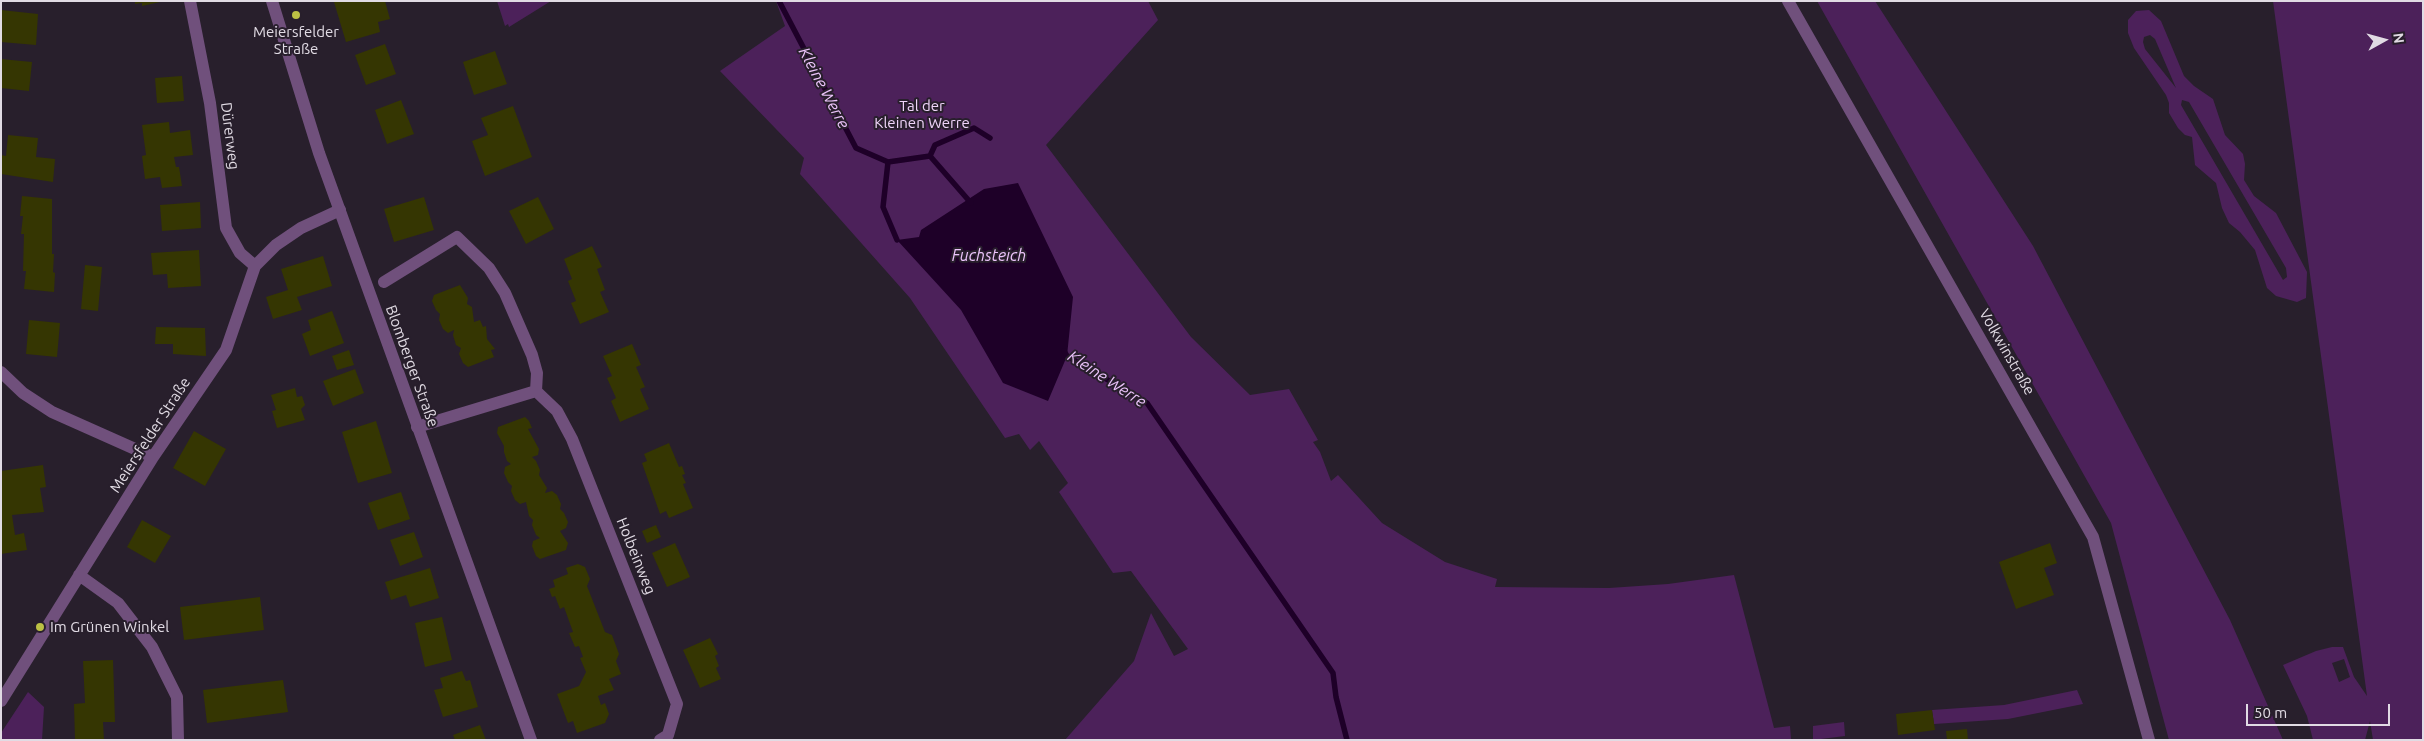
<!DOCTYPE html>
<html>
<head>
<meta charset="utf-8">
<style>
	body { margin:0 }
	#map { position:relative; width:2424px; height:741px; overflow:hidden; background:#281f2c; font-family:Ubuntu,sans-serif }
	canvas { display:block }
	.frame { position:absolute; inset:0; border:2px solid #e1dbe4; pointer-events:none }
	.north { position:absolute; left:2359px; top:15px; width:50px; height:50px; -webkit-text-stroke:4px #281f2c; paint-order:stroke; rotate:83deg; font-size:14px; font-weight:700; line-height:20px; text-align:center; color:#e1dbe4 }
	.north::after { content:''; display:block; margin:auto; width:18px; height:22px; background:#e1dbe4; clip-path:polygon(50% 0,100% 100%,50% 72%,0 100%) }
	.scale { position:absolute; left:2246px; top:704px; width:144px; height:22px; box-sizing:border-box; border:2px solid #e1dbe4; border-top:0; padding-left:6px; font-size:15px; line-height:18px; white-space:nowrap; color:#e1dbe4; -webkit-text-stroke:4px #281f2c; paint-order:stroke }
</style>
</head>
<body>
<div id="map">
<canvas width="2424" height="741"></canvas>
<div class="frame"></div>
<div class="north">N</div>
<div class="scale">50 m</div>
</div>
<script>
const g = document.querySelector('canvas').getContext('2d');
g.lineJoin = 'round';
function fillPath(path, color) { g.fillStyle = color; g.fill(path, 'evenodd'); }
const shape = rows => new Path2D(rows.map(r => 'M' + r).join(''));
function stroke(path, color, width, dash) { g.strokeStyle = color; g.lineWidth = width; g.lineCap = dash ? 'butt' : 'round'; g.setLineDash(dash || []); g.stroke(path); }
function label(font, color, halo, rows, align = 'center') {
  g.font = font + ' Ubuntu,sans-serif'; g.lineWidth = 4; g.setLineDash([]); g.textBaseline = 'middle'; g.strokeStyle = halo; g.fillStyle = color; for (const [text, x, y, turn = 0] of rows) {
    g.save(); g.translate(x, y); g.rotate((+turn || 0) * Math.PI / 180); g.textAlign = isNaN(turn) ? turn : align; if (halo) g.strokeText(text, 0, 0); g.fillText(text, 0, 0); g.restore();
  }
}
fillPath(shape([
	[497,1,551,1,509,27,508,24,505,26],
	[776,1,1148,1,1158,20,1046,145,1191,337,1250,395,1289,389,1318,440,1313,442,1320,452,1331,481,1338,475,1382,523,1445,562,1497,579,1495,587,1609,588,1668,584,1734,575,1774,728,1790,726,1791,739,1065,740,1134,661,1151,613,1174,656,1188,649,1131,571,1113,573,1059,492,1068,483,1039,441,1030,450,1019,434,1005,438,910,298,800,174,804,158,720,71,785,26],
	[1817,1,1875,1,2033,246,2230,620,2283,740,2169,740,2111,523],
	[2273,1,2423,1,2423,740,2373,740,2370,721,2365,740,2313,740,2307,716,2283,665,2316,651,2332,647,2343,647,2354,677,2367,696],
	[2344,659,2350,677,2339,682,2332,663],
	[2149,10,2161,21,2184,76,2194,86,2213,99,2225,135,2243,154,2245,164,2244,180,2254,196,2276,213,2307,272,2306,298,2297,302,2276,296,2267,288,2255,250,2240,232,2229,223,2222,208,2216,183,2195,165,2192,137,2185,135,2178,128,2169,113,2169,103,2166,95,2134,48,2128,33,2128,20,2136,11],
	[2150,35,2155,39,2176,88,2145,49,2143,42,2144,37],
	[2182,100,2189,102,2286,268,2287,277,2283,280,2181,105],
	[2077,690,2083,704,2008,719,1934,724,1932,710,2004,705],
	[28,692,44,707,42,740,1,740,1,733],
	[1844,722,1845,736,1813,740,1813,726]
]), '#4c215a');
fillPath(shape([
	[1018,183,1073,297,1067,356,1048,401,1003,383,961,310,897,240,919,237,921,230,984,189]
]), '#1e0028');
stroke(shape([
	[779,1,856,148,888,162,930,156,971,203],
	[930,156,935,145,974,128,990,138],
	[888,162,883,207,897,240],
	[1064,351,1067,356,1147,403,1333,673,1336,697,1347,740]
]), '#1e0028', 5.5);
fillPath(shape([
	[135,1,160,1,160,2,142,6,142,3,135,4],
	[385,1,390,19,378,22,380,32,346,42,334,2],
	[1,10,38,14,36,45,1,42],
	[385,44,396,74,366,85,355,55],
	[495,51,507,84,474,95,463,62],
	[1,59,32,62,29,91,1,88],
	[182,76,184,101,157,103,155,78],
	[401,100,414,134,387,144,375,110],
	[513,106,532,157,485,176,472,141,488,135,481,118],
	[169,122,170,133,190,130,193,155,174,157,176,167,179,167,182,186,162,188,160,177,145,179,142,156,146,155,142,125],
	[8,135,38,138,36,157,55,159,53,182,1,174,1,155,6,156],
	[22,196,52,199,52,254,54,254,53,272,55,273,54,292,24,289,26,271,23,271,24,234,21,234,23,216,20,216],
	[424,197,434,230,394,242,384,209],
	[538,197,554,229,526,244,509,211],
	[200,202,201,228,162,231,160,205],
	[592,246,602,267,597,269,605,290,600,292,609,312,580,324,571,303,576,301,568,281,572,279,564,259],
	[199,250,201,286,168,288,167,274,153,275,151,253],
	[323,256,332,286,297,297,302,310,273,319,266,297,288,290,281,269],
	[85,265,102,267,98,311,81,309],
	[460,285,468,298,467,304,472,307,474,322,480,320,483,327,486,326,487,339,495,349,491,350,494,357,468,367,463,363,459,354,461,348,456,345,453,335,454,330,448,333,443,329,439,320,440,314,436,310,432,301,434,295],
	[332,311,344,343,310,356,302,334,311,330,308,320],
	[29,320,60,323,57,357,26,354],
	[156,327,205,328,206,356,173,354,173,344,155,344],
	[632,344,641,365,636,367,645,387,640,389,649,409,620,422,611,401,616,398,607,378,612,376,603,356],
	[349,350,354,365,337,370,332,356],
	[355,369,364,393,333,406,323,381],
	[295,388,297,397,302,396,305,405,301,409,305,420,277,428,272,411,276,410,271,395],
	[525,417,529,421,532,428,528,429,539,449,538,455,532,457,536,461,540,470,539,475,547,488,545,493,552,491,557,495,561,504,560,509,564,513,568,522,566,528,560,531,568,543,566,550,540,559,536,556,532,546,533,541,540,538,536,535,532,525,533,520,529,516,526,502,520,504,515,500,511,491,512,486,508,482,504,473,505,467,511,464,507,461,504,452,504,446,497,433,498,427],
	[376,421,392,473,358,483,342,432],
	[194,431,226,449,205,486,173,468],
	[669,443,679,467,682,466,685,474,682,475,686,483,683,484,693,508,669,518,666,511,660,514,642,463,647,461,644,454],
	[43,465,46,487,40,488,44,512,12,515,15,535,24,533,27,550,1,554,1,471],
	[401,492,410,519,378,530,368,503],
	[142,520,171,536,155,563,127,547],
	[656,525,661,537,647,543,642,531],
	[414,532,423,557,400,566,390,540],
	[675,543,690,577,667,587,652,553],
	[2050,543,2057,563,2044,568,2054,595,2016,609,1999,562],
	[578,564,585,567,590,579,587,586,605,632,612,635,619,654,616,661,621,674,609,679,614,690,598,696,601,705,605,703,609,714,605,723,577,733,573,721,568,723,557,694,579,686,586,672,580,658,583,657,579,646,575,647,569,633,573,632,564,607,560,609,555,596,552,597,549,589,555,587,553,580,568,574,566,568],
	[430,568,439,598,410,607,406,595,391,600,385,582],
	[260,597,264,630,184,640,180,607],
	[442,617,452,660,425,667,415,623],
	[710,638,718,654,715,656,719,666,716,668,721,679,700,688,683,650],
	[113,660,115,722,103,722,104,740,75,740,74,704,85,703,83,661],
	[462,671,466,681,470,680,478,707,443,717,434,690,443,688,440,678],
	[283,680,288,712,207,723,203,690],
	[1932,710,1935,730,1898,735,1896,714],
	[480,725,486,740,455,740,453,735],
	[1967,729,1968,740,1947,740,1946,731]
]), '#353602');
stroke(shape([
	[190,1,210,103,226,228,240,253,255,266],
	[1788,1,2093,537,2149,740],
	[384,282,457,237,489,268,505,293,532,355,537,373,536,391,557,411,572,439,677,704,668,735,660,740],
	[1,372,23,393,52,412,153,457],
	[417,427,536,391],
	[79,575,118,603,152,647,177,697,178,740],
	[1,701,153,457,226,350,255,266,276,245,301,228,340,210]
]), '#70507c', 12);
stroke(shape([
	[272,1,319,153,531,740]
]), '#70507c', 12);
for (const [x, y, r, color] of [
	[296,15,5,"#bcc044"],
	[40,627,5,"#bcc044"]
]) { const dot = new Path2D(); dot.arc(x, y, r, 0, 2 * Math.PI); g.fillStyle = color; g.fill(dot); stroke(dot, '#281f2c', 2); }
label('15px', '#e1dbe4', '#281f2c', [
	["Meiersfelder",296,32],
	["Straße",296,49],
	["Im Grünen Winkel",50,627,"left"]
]);
label('15px', '#efd4f9', '#281f2c', [
	["Tal der",922,106],
	["Kleinen Werre",922,123]
]);
label('15px', '#e1dbe4', '#281f2c', [
	["Dürerweg",230,136,83],
	["Volkwinstraße",2007,352,60],
	["Blomberger Straße",412,366,70],
	["Meiersfelder Straße",150,435,-57],
	["Holbeinweg",636,556,68]
]);
label('italic 16px', '#ecc4fb', '#281f2c', [
	["Kleine Werre",824,88,62],
	["Fuchsteich",989,256],
	["Kleine Werre",1107,379,33]
]);
</script>
</body>
</html>
